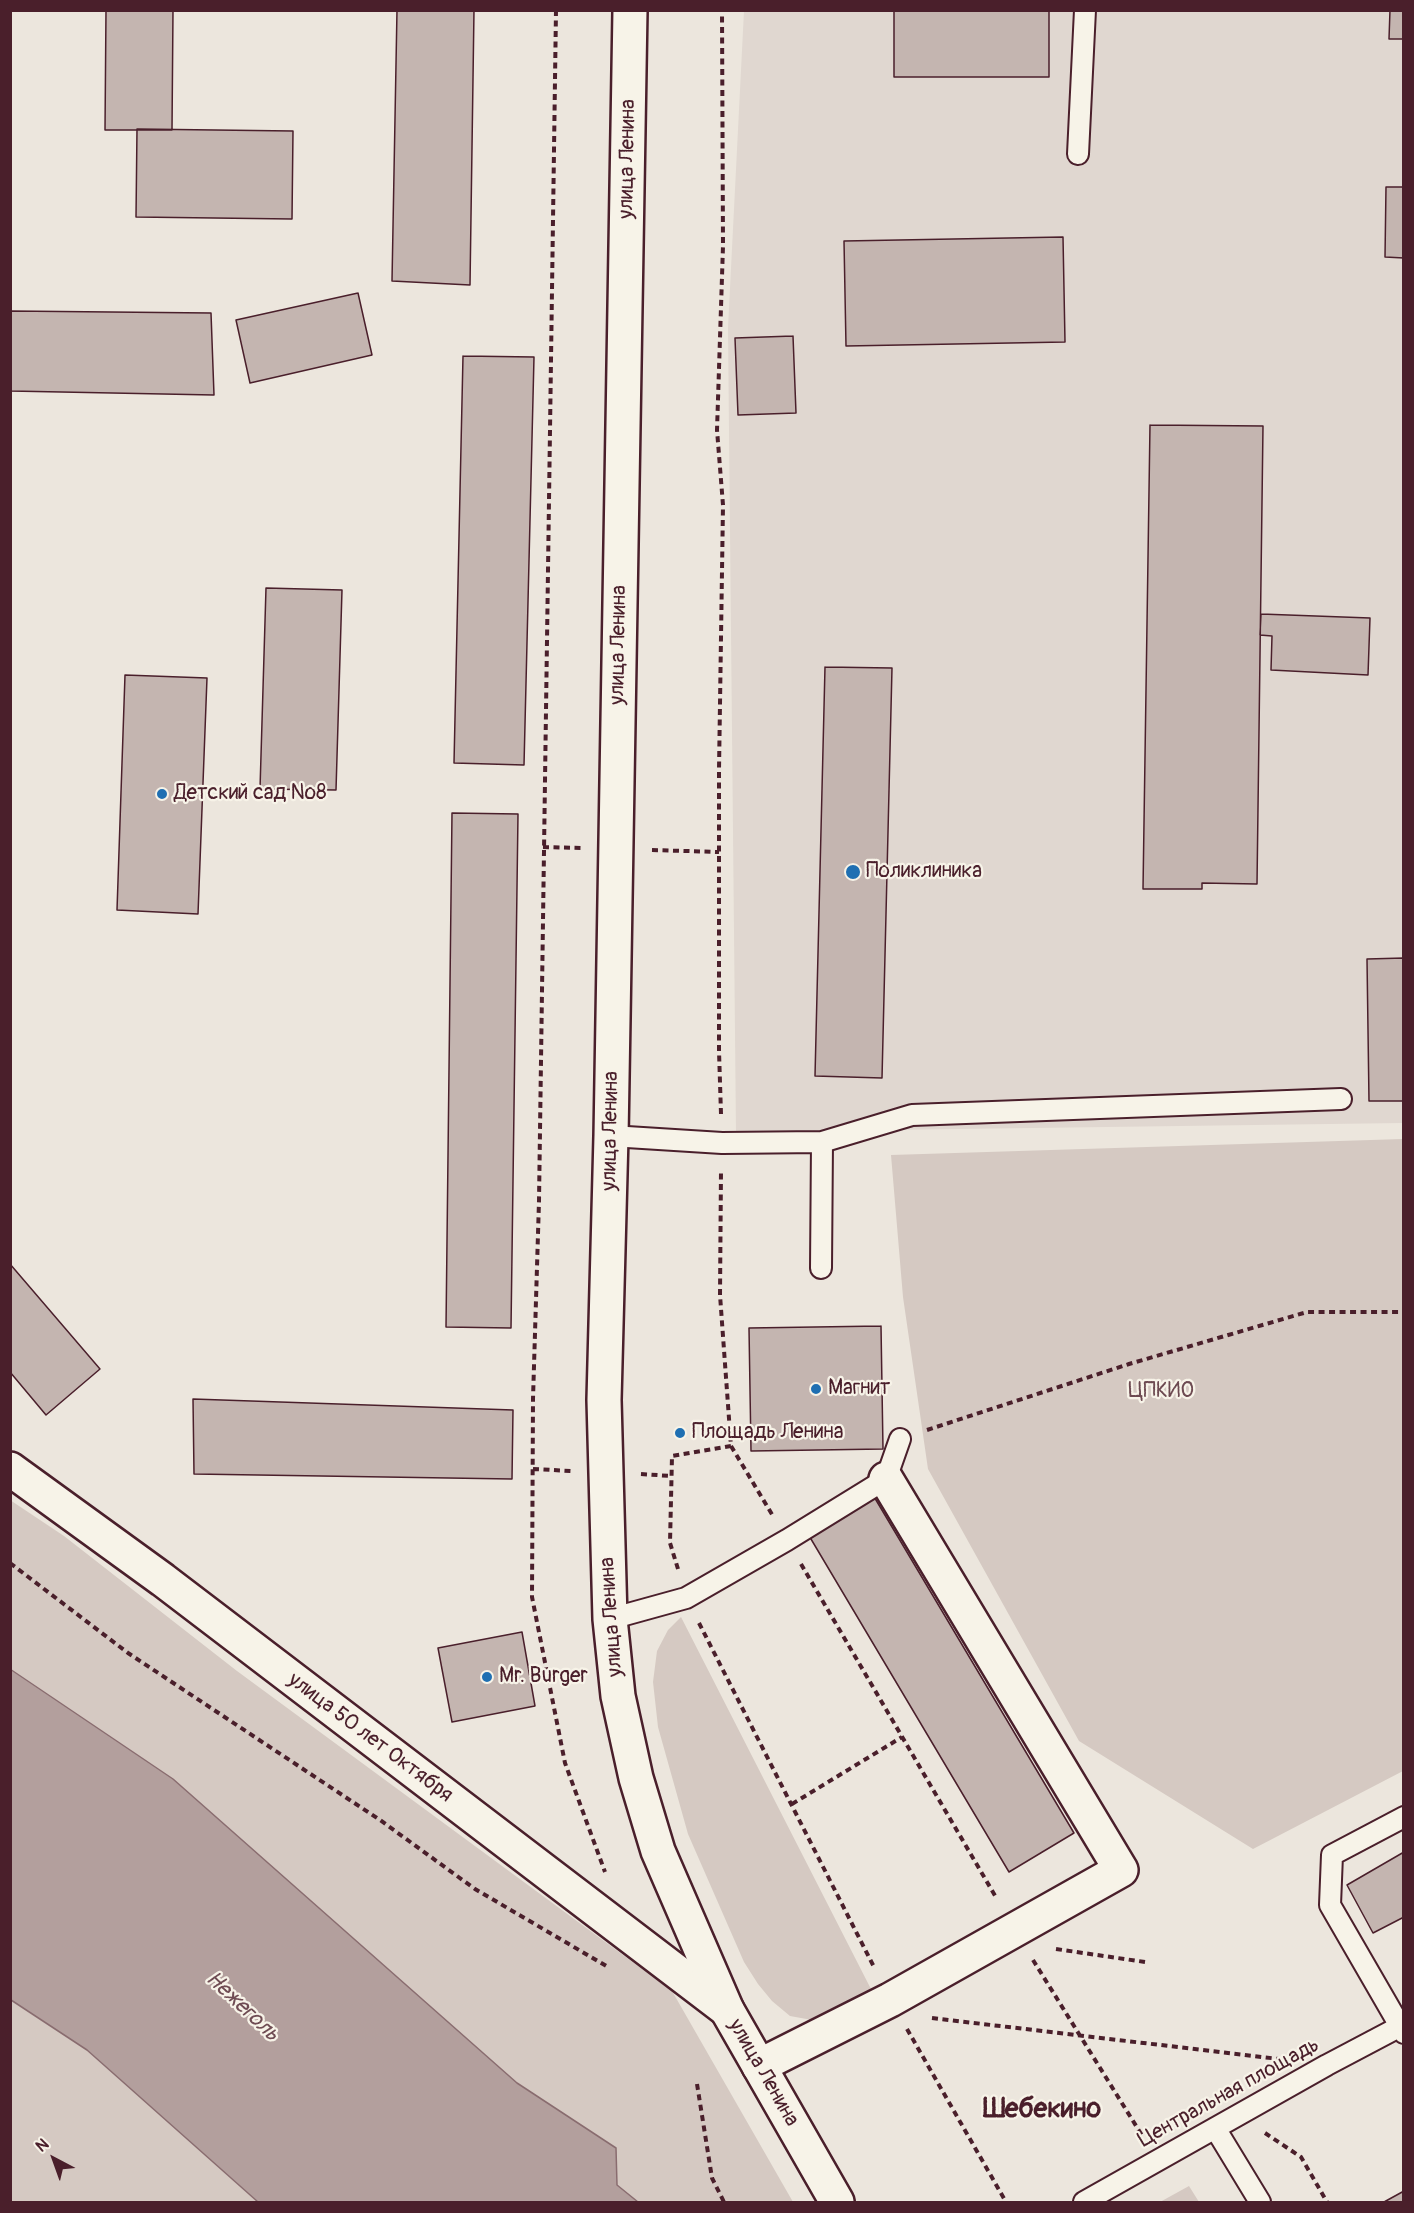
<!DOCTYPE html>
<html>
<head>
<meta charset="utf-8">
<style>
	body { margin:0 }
	#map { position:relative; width:1414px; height:2213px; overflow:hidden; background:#ece6dd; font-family:Pangolin,sans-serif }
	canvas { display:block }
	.frame { position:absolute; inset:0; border:12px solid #4a1f2b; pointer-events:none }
	.north { position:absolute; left:24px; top:2129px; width:60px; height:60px; -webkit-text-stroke:4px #f7f3e8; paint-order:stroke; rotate:319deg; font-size:16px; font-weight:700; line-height:24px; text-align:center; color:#4a1f2b }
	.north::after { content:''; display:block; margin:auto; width:21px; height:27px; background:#4a1f2b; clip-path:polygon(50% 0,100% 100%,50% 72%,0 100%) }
</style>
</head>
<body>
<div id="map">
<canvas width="1414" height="2213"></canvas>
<div class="frame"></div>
<div class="north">N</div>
</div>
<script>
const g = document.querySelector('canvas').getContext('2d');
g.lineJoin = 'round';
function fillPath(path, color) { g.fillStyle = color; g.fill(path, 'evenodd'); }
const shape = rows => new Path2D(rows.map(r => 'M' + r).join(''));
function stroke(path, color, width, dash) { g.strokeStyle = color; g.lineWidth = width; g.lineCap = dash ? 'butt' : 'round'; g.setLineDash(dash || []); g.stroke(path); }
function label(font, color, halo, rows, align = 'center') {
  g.font = font + ' Pangolin,sans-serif'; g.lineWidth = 4.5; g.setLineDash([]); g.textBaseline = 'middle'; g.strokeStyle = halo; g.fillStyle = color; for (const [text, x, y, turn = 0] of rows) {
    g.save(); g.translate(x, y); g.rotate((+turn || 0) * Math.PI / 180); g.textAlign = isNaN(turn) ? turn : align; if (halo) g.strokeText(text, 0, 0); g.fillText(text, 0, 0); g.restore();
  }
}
fillPath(shape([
	[744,11,1403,11,1403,1123,736,1132,728,328]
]), '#e0d7d0');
fillPath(shape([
	[1403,1139,1403,1771,1253,1849,1079,1741,928,1469,903,1297,891,1155],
	[10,1500,64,1536,237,1671,672,1991,793,2202,638,2202,617,2185,616,2148,517,2083,173,1779,11,1669],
	[681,1617,873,1993,833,2013,812,2020,790,2016,772,2001,758,1984,744,1962,688,1834,658,1727,653,1682,657,1651,668,1630],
	[10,2000,87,2050,258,2202,11,2202],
	[1189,2186,1199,2202,1160,2202]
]), '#d5c9c2');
const water = shape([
	[10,1669,173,1779,517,2083,616,2148,617,2185,638,2202,258,2202,87,2050,11,2000,10,1669]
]);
fillPath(water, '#b39f9d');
stroke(water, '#896c6f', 1.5);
const building = shape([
	[106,10,173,10,172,130,105,130,106,10],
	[397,10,474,10,470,285,392,281,397,10],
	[894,10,1049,10,1049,77,894,77,894,10],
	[1390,10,1404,10,1404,39,1389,39,1390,10],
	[137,129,293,131,292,219,136,217,137,129],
	[1386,187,1404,187,1404,258,1385,257,1386,187],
	[1063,237,1065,342,846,346,844,241,1063,237],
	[358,293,372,355,250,383,236,320,358,293],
	[10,311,211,313,214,395,10,391,10,311],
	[793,336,796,413,738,415,735,338,793,336],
	[463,356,534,357,524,765,454,763,463,356],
	[1150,425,1263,426,1257,884,1202,883,1202,889,1143,889,1150,425],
	[266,588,342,590,336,790,260,789,266,588],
	[1261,614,1370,618,1368,675,1271,670,1272,636,1260,635,1261,614],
	[825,667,892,668,882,1078,815,1076,825,667],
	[125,675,207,678,198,914,117,910,125,675],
	[452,813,518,814,511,1328,446,1327,452,813],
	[1404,958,1404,1101,1369,1101,1367,959,1404,958],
	[10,1264,100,1369,46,1415,10,1372,10,1264],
	[881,1326,883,1449,751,1451,749,1328,881,1326],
	[193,1399,513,1410,512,1479,194,1474,193,1399],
	[873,1495,1074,1833,1009,1872,808,1534,873,1495],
	[522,1632,535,1706,452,1722,438,1648,522,1632],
	[1404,1852,1404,1917,1373,1933,1347,1885,1404,1852],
	[1404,2191,1404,2202,1384,2202,1404,2191]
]);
fillPath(building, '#c4b5b0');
stroke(building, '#4a1f2b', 1.5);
const service = shape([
	[1078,154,1085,10],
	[611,1136,722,1143,822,1142,912,1115,1341,1099],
	[821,1268,822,1142],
	[610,1619,686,1598,787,1540,886,1479,900,1439],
	[1404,1817,1332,1855,1330,1905,1404,2033],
	[1215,2128,1260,2202],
	[1084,2202,1327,2065,1399,2027]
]);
const minor = shape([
	[10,1469,163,1580,727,2010],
	[759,2066,890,2000,1121,1870,886,1479]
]);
const tertiary = shape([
	[630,10,611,1136,604,1400,610,1619,618,1696,636,1778,658,1851,727,2010,837,2202]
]);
stroke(service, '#4a1f2b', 24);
stroke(minor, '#4a1f2b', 38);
stroke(tertiary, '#4a1f2b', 38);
stroke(shape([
	[556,10,539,1201,533,1399,532,1597,565,1763,605,1872],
	[543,847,581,848],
	[652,850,719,852],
	[721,1114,719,1051,719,770,723,505,717,430,723,246,722,10],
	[927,1430,1129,1364,1307,1312,1404,1312],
	[731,1446,773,1516],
	[533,1469,571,1471],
	[641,1474,671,1476],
	[10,1563,128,1653,380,1820,475,1889,608,1967],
	[801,1564,997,1899],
	[678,1569,670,1543,672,1456,731,1446,720,1295,721,1170],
	[699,1623,875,1969],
	[792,1804,902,1737],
	[1056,1949,1145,1962],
	[1033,1960,1143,2137],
	[932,2018,1279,2059],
	[907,2029,1006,2202],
	[697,2084,712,2178,724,2202],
	[1265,2133,1301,2157,1327,2202]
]), '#4a1f2b', 4, [6, 4.5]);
stroke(service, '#f7f3e8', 20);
stroke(minor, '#f7f3e8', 33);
stroke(tertiary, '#f7f3e8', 33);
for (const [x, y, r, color] of [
	[162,794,6,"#1f6fb2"],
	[853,872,8,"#1f6fb2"],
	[816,1389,6,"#1f6fb2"],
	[680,1433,6,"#1f6fb2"],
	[487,1677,6,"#1f6fb2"]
]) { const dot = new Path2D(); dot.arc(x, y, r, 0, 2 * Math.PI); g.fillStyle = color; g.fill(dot); stroke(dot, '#f7f3e8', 2); }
label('21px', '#4a1f2b', '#f7f3e8', [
	["улица Ленина",628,159,-89],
	["улица Ленина",619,645,-89],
	["улица Ленина",611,1131,-89],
	["улица Ленина",612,1617,-94],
	["улица 50 лет Октября",370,1738,37],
	["улица Ленина",763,2073,60],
	["Центральная площадь",1229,2093,-29]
]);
label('21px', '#4a1f2b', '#f7f3e8', [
	["Детский сад №8",174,794],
	["Поликлиника",866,872],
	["Магнит",828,1389],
	["Площадь Ленина",692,1433],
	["Mr. Burger",499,1677]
], 'left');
label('21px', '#6d4a51', '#f7f3e8', [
	["ЦПКИО",1161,1392]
]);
label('italic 22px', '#6f4c53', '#f7f3e8', [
	["Нежеголь",242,2007,43]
]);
label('bold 27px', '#4a1f2b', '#f7f3e8', [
	["Шебекино",1042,2110]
]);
</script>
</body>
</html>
